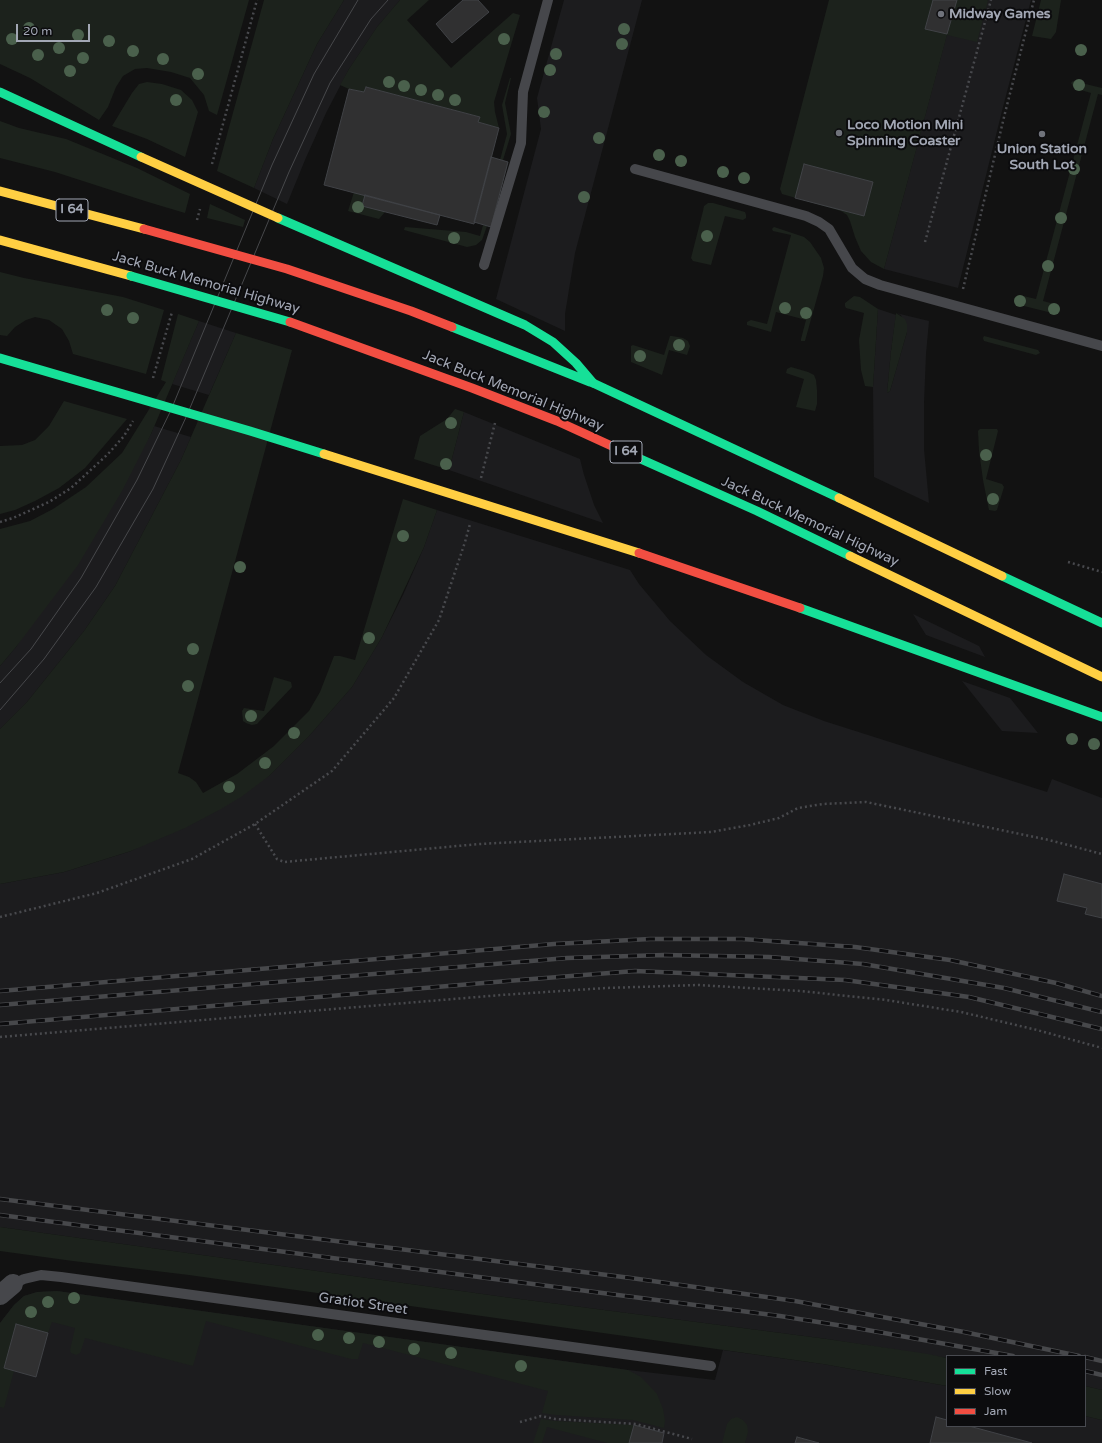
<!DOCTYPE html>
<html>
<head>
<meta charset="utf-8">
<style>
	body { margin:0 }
	#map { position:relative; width:1102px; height:1443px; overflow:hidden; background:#121212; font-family:"Varela Round",sans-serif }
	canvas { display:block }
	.legend { position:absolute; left:946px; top:1355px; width:140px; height:72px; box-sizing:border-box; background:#0c0c0e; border:1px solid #484a50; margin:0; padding:5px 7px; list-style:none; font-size:12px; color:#a2a7b4 }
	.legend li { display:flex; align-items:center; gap:8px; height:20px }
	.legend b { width:20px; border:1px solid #484a50 }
	.scale { position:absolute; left:16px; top:24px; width:74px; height:18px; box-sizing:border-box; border:2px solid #a2a7b4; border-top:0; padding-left:5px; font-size:12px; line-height:14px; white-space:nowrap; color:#a2a7b4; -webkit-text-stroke:3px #0c0c0e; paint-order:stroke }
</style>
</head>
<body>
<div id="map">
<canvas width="1102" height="1443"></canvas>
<ul class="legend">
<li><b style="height:5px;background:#16e098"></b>Fast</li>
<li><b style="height:5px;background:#ffcf43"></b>Slow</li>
<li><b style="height:5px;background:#f24e42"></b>Jam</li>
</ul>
<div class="scale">20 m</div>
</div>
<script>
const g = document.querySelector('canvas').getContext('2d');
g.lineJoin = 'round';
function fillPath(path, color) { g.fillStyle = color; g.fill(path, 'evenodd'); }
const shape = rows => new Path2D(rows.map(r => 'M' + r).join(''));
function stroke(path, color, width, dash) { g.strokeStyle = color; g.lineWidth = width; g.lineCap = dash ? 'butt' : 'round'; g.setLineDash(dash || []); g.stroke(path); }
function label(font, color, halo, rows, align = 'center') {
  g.font = font + ' "Varela Round",sans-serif'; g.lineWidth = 4; g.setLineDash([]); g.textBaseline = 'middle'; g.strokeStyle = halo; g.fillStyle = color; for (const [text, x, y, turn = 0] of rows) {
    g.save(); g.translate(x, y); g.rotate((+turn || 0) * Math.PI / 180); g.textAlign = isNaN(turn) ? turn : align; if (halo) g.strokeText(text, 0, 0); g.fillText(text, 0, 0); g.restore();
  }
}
fillPath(shape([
	[344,0,400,0,377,27,349,69,326,113,305,160,287,204,254,188,273,139,317,44],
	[564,0,642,0,575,253,565,314,565,331,496,299,541,129,537,98],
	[988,0,1031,0,1003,107,958,288,884,269,947,34],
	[878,309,896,315,891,351,887,393,890,391,907,332,901,315,896,313,929,321,926,354,924,403,924,449,929,503,874,477,873,387],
	[199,321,236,333,209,395,172,384],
	[464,412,580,459,584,475,594,505,603,523,449,470],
	[154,426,191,437,181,460,115,586,84,631,27,702,0,729,0,666,16,647,151,434],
	[437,510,630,570,639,584,670,621,706,655,743,682,783,705,824,721,1047,792,1052,779,1102,798,1102,1390,1085,1386,1085,1356,947,1356,947,1358,827,1339,504,1297,0,1227,0,884,64,872,131,851,269,776,309,736,352,687,382,637,403,595,424,547],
	[913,614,979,646,985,657,926,635],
	[962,681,1010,698,1038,733,1002,731],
	[57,1291,628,1370,715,1380,723,1350,823,1364,947,1386,947,1426,1085,1426,1085,1416,1102,1420,1102,1443,0,1443,0,1323,14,1305,24,1296,37,1292]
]), '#1c1c1e');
fillPath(shape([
	[0,0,249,0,217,115,209,111,204,95,190,78,171,72,147,68,135,69,123,76,116,87,108,107,99,120,30,78,0,64],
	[264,0,344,0,317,44,273,139,254,188,217,171],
	[400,0,429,0,407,20,451,68,513,13,520,15,494,102,495,112,499,128,478,122,480,117,366,87,364,92,349,89,340,85,349,69,377,27],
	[829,0,988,0,977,42,947,35,884,269,871,262,861,251,855,237,850,221,847,215,841,211,782,194,780,189],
	[1041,0,1061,0,1056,32,1051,39,1032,36],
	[510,78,511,78,505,103,511,134,503,160,500,160,507,134,502,105],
	[1073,81,1102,88,1102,95,1098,94,1043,301,1058,305,1060,308,1060,311,1059,313,1056,314,1016,304,1014,301,1014,298,1019,295,1036,299,1091,93,1074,88,1071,83],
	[147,82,162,84,181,90,192,100,198,112,185,157,147,139,112,126,132,93,139,84],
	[0,121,19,128,66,139,137,168,190,194,185,213,148,202,55,172,0,158],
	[354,192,365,195,385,212,379,219,348,211],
	[708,203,713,203,745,212,746,215,746,218,743,220,725,216,711,265,693,261,691,258,703,211,704,206],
	[210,204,245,220,243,227,207,218],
	[483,225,487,226,482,240,476,245,467,247,404,230,405,227,466,232,480,236],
	[774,227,804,237,810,242,821,258,824,268,823,276,805,341,801,341,801,339,806,320,776,312,771,332,747,325,747,322,751,320,767,324,791,235,773,231,772,229],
	[0,272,24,278,123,297,164,310,146,374,73,354,69,341,62,329,49,320,35,317,26,320,15,327,7,336,0,335],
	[854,296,860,297,878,309,873,387,865,386,861,370,859,340,864,313,846,308,845,306,845,303],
	[896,313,905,319,907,324,907,332,890,391,887,393,891,351],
	[178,314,199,321,151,434,122,491,78,565,16,647,0,666,0,529,30,521,53,509,86,487,122,453,166,382,161,380],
	[236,333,292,350,178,773,189,777,196,782,203,793,237,774,274,746,309,711,320,692,334,656,340,656,355,660,403,499,437,510,424,547,382,637,352,687,309,736,269,776,241,797,221,809,185,828,131,851,64,872,0,884,0,729,27,702,84,631,115,586,181,460],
	[670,336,672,336,683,338,688,341,690,346,687,355,669,350,662,375,631,362,631,346,633,345,664,355],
	[984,336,1038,350,1040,353,1036,355,984,341,983,338],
	[791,367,808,372,814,375,816,380,817,390,817,404,815,411,796,407,804,379,786,373,787,369],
	[64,401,127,419,85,468,59,488,35,501,15,510,0,514,0,446,22,445,35,440,49,426],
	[455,409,464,412,449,470,414,459,420,436,447,419],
	[980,429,997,429,998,431,986,479,1002,484,1004,487,997,510,995,511,989,510,983,480,979,451,978,431],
	[274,677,291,682,292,687,257,724,252,725,246,723,243,721,242,711,244,708,264,711],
	[0,1227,504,1297,827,1339,928,1354,947,1358,947,1386,823,1364,653,1340,189,1275,73,1261,0,1251],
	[57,1291,628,1370,641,1377,657,1394,663,1409,665,1420,664,1428,633,1420,556,1415,542,1413,548,1391,363,1343,358,1359,351,1359,206,1321,193,1366,85,1338,80,1353,76,1355,71,1353,70,1350,75,1328,52,1322,48,1333,16,1324,4,1368,14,1371,4,1408,0,1407,0,1323,14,1305,24,1296,37,1292],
	[1085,1386,1102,1390,1102,1420,1085,1416],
	[737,1417,743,1420,747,1425,748,1432,745,1443,722,1443,727,1424,731,1419],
	[541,1419,555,1421,634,1425,629,1443,607,1443,547,1427,542,1443,533,1443]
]), '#1c221c');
const building = shape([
	[463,0,478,0,489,12,452,43,436,24,463,0],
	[933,0,957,0,947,34,925,29,933,0],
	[366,87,480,117,478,122,499,128,474,224,324,185,349,89,364,92,366,87],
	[491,157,508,162,491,227,474,222,491,157],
	[804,164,873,182,864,216,795,198,804,164],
	[365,195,440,215,437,225,362,206,365,195],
	[1064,874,1102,884,1102,918,1085,914,1087,908,1057,901,1064,874],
	[16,1324,48,1333,36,1377,4,1368,16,1324],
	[936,1417,947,1420,947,1426,969,1426,1032,1443,930,1443,936,1417],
	[634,1425,664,1433,662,1443,629,1443,634,1425],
	[797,1437,819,1443,795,1443,797,1437]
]);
fillPath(building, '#303031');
stroke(building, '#404246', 1);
stroke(shape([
	[212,164,257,0],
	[197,220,200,209],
	[925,242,991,0],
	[963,289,1005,113,1034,0],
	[153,378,172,312],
	[481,478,495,423],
	[0,522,13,518,49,502,71,488,108,454,124,436,133,421],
	[1068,562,1102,572],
	[255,824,277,859,284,862,479,844,711,832,750,825,779,818,798,808,823,804,866,802,1049,840,1102,854],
	[0,917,97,893,192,859,255,824,332,771,394,698,439,620,465,542,470,524],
	[0,1037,501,995,606,988,698,985,800,991,886,1000,961,1012,1037,1030,1102,1048],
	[520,1422,541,1416,555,1419,636,1424,692,1439]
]), '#48494d', 2.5, [2, 3]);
stroke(shape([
	[635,169,806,216,819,222,829,229,852,268,865,279,880,285,1102,346],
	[484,265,521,143,523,92,548,0],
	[13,1284,24,1279,41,1275,61,1277,711,1366]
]), '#46474b', 10);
stroke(shape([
	[0,1295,13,1284]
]), '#46474b', 20);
stroke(shape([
	[0,92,141,157],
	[593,383,839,498],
	[1002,576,1102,623]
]), '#16e098', 9);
stroke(shape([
	[0,191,144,229],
	[0,240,131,276],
	[839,498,1002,576]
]), '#ffcf43', 9);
stroke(shape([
	[0,683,31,649,81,578,137,480,171,410,272,165,314,74,358,0],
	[0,710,44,659,96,587,153,489,187,415,289,172,330,83,371,19,388,0]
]), '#47484b', 1);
const rail = shape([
	[0,991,554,944,650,939,742,939,855,947,950,960,1056,983,1102,996],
	[0,1005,567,958,664,955,769,957,863,964,1004,988,1102,1012],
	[0,1024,507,981,635,971,845,980,969,997,1102,1029],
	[0,1199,631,1278,795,1301,964,1332,1079,1356],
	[0,1215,780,1316,856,1328,1013,1356],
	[1085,1357,1102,1361],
	[1085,1371,1102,1375]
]);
stroke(rail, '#47484b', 4.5);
stroke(rail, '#0c0c0e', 3, [9]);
stroke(shape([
	[278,218,525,325,553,342,576,363,593,383],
	[131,276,290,322],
	[452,327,590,382],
	[0,358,250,431,324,454],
	[616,448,757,511,850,556],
	[800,608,1102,717]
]), '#16e098', 9);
stroke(shape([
	[141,157,278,218],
	[324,454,639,553],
	[850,556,1102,677]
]), '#ffcf43', 9);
stroke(shape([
	[144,229,287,269,411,311,452,327],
	[290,322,472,388,557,421,616,448],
	[639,553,800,608]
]), '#f24e42', 9);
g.fillStyle = '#4a604c';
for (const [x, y] of [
	[29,28],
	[624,29],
	[78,35],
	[12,39],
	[504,39],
	[109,41],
	[622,44],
	[59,48],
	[1081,50],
	[133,51],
	[556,54],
	[38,55],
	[83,58],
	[163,59],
	[550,70],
	[70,71],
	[198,74],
	[389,82],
	[1079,85],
	[404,86],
	[421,90],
	[438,95],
	[176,100],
	[455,100],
	[544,112],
	[599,138],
	[659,155],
	[681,161],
	[1074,169],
	[723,172],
	[744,178],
	[584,197],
	[358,207],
	[1061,218],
	[707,236],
	[454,238],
	[1048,266],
	[1020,301],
	[785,308],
	[1054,309],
	[107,310],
	[806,313],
	[133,318],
	[679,345],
	[640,356],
	[451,423],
	[986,455],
	[446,464],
	[993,499],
	[403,536],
	[240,567],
	[369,638],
	[193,649],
	[188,686],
	[251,716],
	[294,733],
	[1072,739],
	[1094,744],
	[265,763],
	[229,787],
	[74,1298],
	[48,1302],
	[31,1312],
	[318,1335],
	[349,1338],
	[379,1342],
	[414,1349],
	[451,1353],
	[521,1366]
]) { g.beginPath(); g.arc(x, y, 6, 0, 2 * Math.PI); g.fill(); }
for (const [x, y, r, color] of [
	[941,14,4,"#70737b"],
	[839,133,4,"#70737b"],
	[1042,134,4,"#70737b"]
]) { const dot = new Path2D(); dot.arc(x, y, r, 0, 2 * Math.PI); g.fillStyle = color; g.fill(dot); stroke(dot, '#0c0c0e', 1.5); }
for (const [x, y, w] of [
	[72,210,32],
	[626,452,32]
]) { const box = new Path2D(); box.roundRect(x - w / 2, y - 11, w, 22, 3); g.fillStyle = '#0c0c0e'; g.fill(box); stroke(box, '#a2a7b4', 1); }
label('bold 13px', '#a2a7b4', null, [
	["I 64",72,210],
	["I 64",626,452]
]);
label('bold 14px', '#a2a7b4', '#0c0c0e', [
	["Midway Games",949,14],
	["Loco Motion Mini",847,125],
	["Spinning Coaster",847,141],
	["Union Station",1042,149,"center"],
	["South Lot",1042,165,"center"]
], 'left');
label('14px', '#a2a7b4', '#0c0c0e', [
	["Jack Buck Memorial Highway",206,283,16],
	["Jack Buck Memorial Highway",513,391,22],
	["Jack Buck Memorial Highway",810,522,25],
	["Gratiot Street",363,1304,8]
]);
</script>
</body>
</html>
